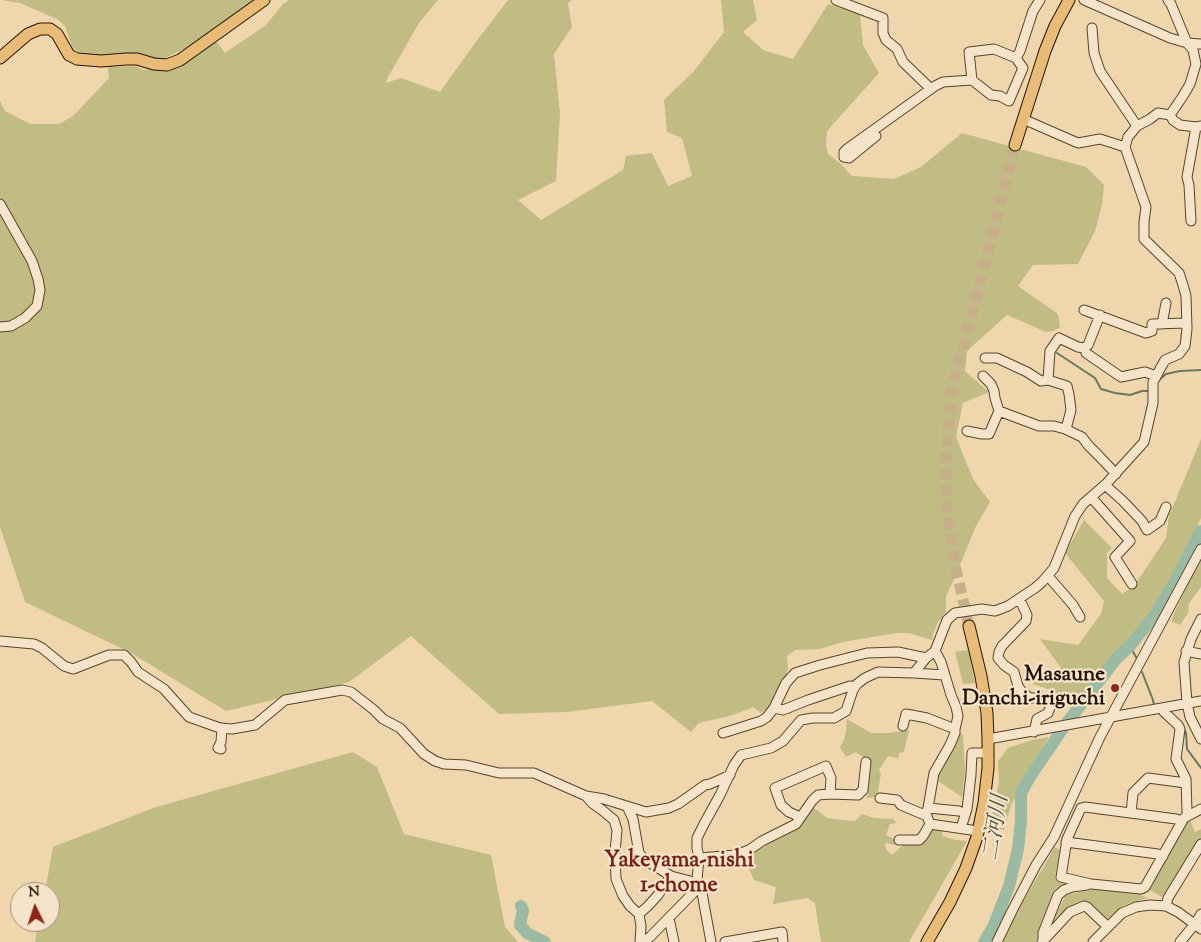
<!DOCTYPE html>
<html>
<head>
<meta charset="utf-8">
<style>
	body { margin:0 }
	#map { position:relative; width:1201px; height:942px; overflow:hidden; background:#f0d6ac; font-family:"Sorts Mill Goudy",serif }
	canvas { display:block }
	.north { position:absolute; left:10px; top:882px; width:50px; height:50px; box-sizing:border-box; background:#f5e4c9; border:1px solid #a19079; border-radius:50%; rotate:356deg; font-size:14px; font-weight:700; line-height:20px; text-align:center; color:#241301 }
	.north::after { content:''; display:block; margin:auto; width:18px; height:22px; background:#8f2418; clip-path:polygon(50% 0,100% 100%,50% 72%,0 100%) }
</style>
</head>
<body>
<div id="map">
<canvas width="1201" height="942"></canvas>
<div class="north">N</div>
</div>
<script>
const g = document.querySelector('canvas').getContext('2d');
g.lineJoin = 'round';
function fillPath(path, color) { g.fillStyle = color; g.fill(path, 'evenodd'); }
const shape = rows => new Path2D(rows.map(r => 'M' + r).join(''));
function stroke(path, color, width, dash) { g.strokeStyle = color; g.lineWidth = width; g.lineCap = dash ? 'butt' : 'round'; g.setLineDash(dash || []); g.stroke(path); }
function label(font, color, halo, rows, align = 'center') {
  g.font = font + ' "Sorts Mill Goudy","Noto Serif JP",serif'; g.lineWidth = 4.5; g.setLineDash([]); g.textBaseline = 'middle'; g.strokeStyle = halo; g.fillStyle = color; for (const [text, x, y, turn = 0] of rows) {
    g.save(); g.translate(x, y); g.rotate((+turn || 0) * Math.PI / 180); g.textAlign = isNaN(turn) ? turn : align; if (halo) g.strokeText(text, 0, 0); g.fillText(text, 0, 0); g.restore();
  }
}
fillPath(shape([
	[2,0,259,0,193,44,164,59,141,56,132,53,92,56,81,54,72,47,65,26,57,19,20,3],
	[289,0,438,0,419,23,388,77,386,83,401,78,440,92,475,43,508,0,572,0,568,3,572,27,554,54,560,114,556,181,518,200,541,220,623,170,626,156,652,153,668,186,692,176,682,138,667,132,664,100,694,71,724,32,721,0,753,0,757,20,743,32,763,50,793,59,828,4,860,14,863,45,879,73,827,131,826,145,828,154,841,164,852,176,894,179,921,167,962,133,1086,167,1104,185,1102,205,1095,231,1078,264,1033,265,1018,286,1058,314,1060,327,1053,331,1046,332,1007,315,967,351,965,371,989,392,963,403,956,437,973,479,990,502,976,526,955,577,946,596,946,612,938,622,933,634,932,640,909,633,896,633,843,642,820,649,795,650,787,656,788,668,786,677,773,704,761,713,753,707,733,715,699,723,691,732,652,701,567,712,499,714,411,636,349,682,226,711,131,653,25,602,0,527,0,101,5,111,30,124,59,124,73,116,109,78,108,67,135,66,143,70,170,67,216,41,225,53,266,25,283,4],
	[1201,439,1201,518,1191,541,1152,616,1072,707,1051,690,1032,684,1061,668,1040,639,1078,645,1101,614,1104,601,1065,553,1084,520,1112,548,1107,553,1107,578,1122,594,1134,586,1166,538,1169,516],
	[1201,558,1201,587,1189,603,1188,613,1180,625,1171,621,1182,596],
	[968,650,975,683,963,684,955,652],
	[847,719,871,733,889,733,909,730,904,752,899,753,898,758,888,756,879,770,881,774,877,797,867,798,871,763,856,752,846,757,840,747,845,738],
	[960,732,963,735,965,772,962,797,935,779,955,739],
	[1049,737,1024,780,1011,805,1004,830,990,828,999,781,998,761,1008,748,1032,740],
	[353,752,377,767,404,834,491,855,505,927,518,942,35,942,39,922,50,922,50,892,45,892,53,847,156,807],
	[814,808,827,818,842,820,855,821,862,814,874,818,893,819,897,823,890,824,886,835,898,841,895,845,885,843,886,849,892,855,905,843,914,843,932,825,943,827,942,836,956,840,967,841,909,942,821,942,815,903,807,898,773,904,776,887,754,880,747,865,742,861,756,851,798,829],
	[1190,820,1195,832,1201,829,1201,842,1195,846,1162,897,1148,889,1186,821],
	[1055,847,1060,850,1055,877,1064,884,1054,890,1041,923,1036,942,1002,942,1024,900],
	[1094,889,1135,892,1147,898,1124,905,1107,919,1090,903,1084,901,1053,920,1066,895]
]), '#c1bc84');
stroke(shape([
	[1057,353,1095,378,1101,389,1115,393,1130,395,1142,391,1149,391],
	[1159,380,1166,374,1180,371,1201,370],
	[1130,646,1137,659],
	[1142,672,1153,700,1154,705,1156,706],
	[1184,729,1186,733,1187,749,1201,768]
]), '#6b7763', 2);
stroke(shape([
	[521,906,523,910,520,925,527,933,545,942],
	[984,942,994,925,1009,886,1018,849,1021,821,1021,793,1030,777,1066,724,1116,659,1130,646,1155,615,1174,583,1201,531]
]), '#9bbaa4', 12);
stroke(shape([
	[969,626,955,565,947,510,946,460,951,395,1015,145]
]), '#c7af8a', 11, [11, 5.5]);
const minor = shape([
	[836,0,883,18,883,33,886,40,897,49,903,62,931,89],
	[1084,0,1170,38,1187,43,1201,44],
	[1168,0,1171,4,1187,43,1193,50,1196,64,1190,84,1183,96,1170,115],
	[1092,28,1094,53,1100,71,1137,126],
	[972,80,991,95,1000,96,1009,101,1023,68,1016,58],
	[1023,119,1078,143,1100,139,1125,147],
	[876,136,849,158,844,157,844,152,847,149,935,86,943,82,972,80,969,52,994,49,1016,58,1020,51,1033,11,1040,0],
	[0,204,32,261,38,279,40,290,37,306,25,318,11,326,0,327],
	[1191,221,1189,185,1187,177,1196,127],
	[1084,310,1146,333,1152,331,1152,324,1187,323],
	[1162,324,1166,303],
	[1086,353,1121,377,1145,372,1156,376],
	[985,358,997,358,1027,372,1041,381,1048,380,1067,386,1069,394,1071,410,1066,429],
	[983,376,991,384,994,391,995,398,999,411],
	[1048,380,1050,351,1059,338,1078,347,1084,348,1088,345,1100,315],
	[967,431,982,434,989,434,999,411,1039,426,1054,426,1065,429,1082,437,1088,445,1098,455,1116,474],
	[1105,485,1123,501,1142,521,1147,530,1160,521,1166,507],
	[1091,497,1130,541,1115,557,1132,584],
	[1048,576,1073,605,1080,617],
	[1020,600,1027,615,1026,621,1002,646,999,652,998,658,1004,665,1014,672,1018,686,1022,692,1030,698,1041,698,1048,700,1051,705,1048,713,1037,719,1034,732],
	[1201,619,1191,639,1184,662,1187,703,1190,717,1201,739],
	[0,641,34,644,42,648,64,666,73,669,109,655,124,655,131,662,138,672,164,689,189,717,220,728,232,729,255,725,285,700,342,690,351,692,374,710,383,719,400,728,424,754,435,761,444,764,466,765,499,773,534,773,586,796,604,799,646,812,669,808,678,804,705,785,710,784,730,775],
	[1186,651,1201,654],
	[914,673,944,675],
	[774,708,783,710,808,700,850,686,855,687],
	[1162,708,1164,712,1178,725,1180,729,1176,759,1186,779,1187,812,1189,815],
	[903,726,906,714,927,718,955,729,958,716,956,707,951,695,941,662,935,651],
	[723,733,761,721,767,717,774,708,786,683,795,673,820,665,867,653,898,652,926,658],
	[988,739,1201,701],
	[221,749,218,748,221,742,222,728],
	[586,796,592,803,602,810,614,820,617,830,615,852,616,879,623,896,630,906,639,914,641,926,640,942],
	[880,798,897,800,901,805,927,816,930,824,923,836,919,840,899,840],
	[627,806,633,819,639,853,644,859,671,876,698,883],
	[928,808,934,773,950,745,955,733,955,729],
	[926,813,928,808,959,811],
	[1131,813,1133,793,1148,778,1186,783],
	[800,817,789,812,781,805,775,788,826,766,831,778,830,794],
	[1182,821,1176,819,1085,807,1081,808,1067,839,1061,877,1091,884,1141,889,1145,887,1184,818,1201,809],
	[930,824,978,831],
	[961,828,967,809,971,775,972,753,988,753],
	[1066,842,1158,854,1163,856],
	[699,858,736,855,749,850,762,841,796,824,812,801,818,795,830,794,858,795,863,790,866,762],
	[1166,906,1168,898,1201,844],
	[639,914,648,906,658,895,671,876],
	[669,918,674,942],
	[1043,940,1043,933,1058,895,1064,890,1072,887,1087,885],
	[643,942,650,937,699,887],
	[711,942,702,893,699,887,697,880,699,858,697,848,697,838,704,824,720,795,734,765,741,755,771,748,783,741,801,720,813,718,834,718,846,711,853,690,857,684,865,678,878,672,914,673,926,658,935,651,947,620,955,613,982,609,995,611,1008,606,1035,588,1042,582,1054,568,1075,516,1083,504,1106,484,1144,442,1153,403,1153,382,1165,360,1179,354,1185,346,1187,329,1186,296,1183,285,1179,273,1144,239,1144,222,1146,207,1125,147,1128,137,1137,126,1150,119,1158,113,1170,115,1173,120,1180,125,1196,127,1201,126],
	[725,942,782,932,783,942],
	[997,942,1012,911,1036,865,1054,837,1100,737,1201,549],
	[1042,942,1070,912,1084,906,1087,907,1108,927],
	[1093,942,1122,913,1136,907,1150,905,1166,906,1178,912,1201,929],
	[1180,942,1195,924,1201,914]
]);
const major = shape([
	[0,58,28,34,40,29,50,29,57,34,69,55,77,59,101,61,126,59,137,59,154,64,167,65,180,60,264,0],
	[1015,145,1045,51,1055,26,1069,0],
	[927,942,950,902,966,868,977,837,984,803,988,768,988,739,987,713,981,676,969,626]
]);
stroke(minor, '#57442c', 11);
stroke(major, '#241301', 13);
stroke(minor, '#f5e4c9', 9);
stroke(major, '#e8bb76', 11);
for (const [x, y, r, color] of [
	[1115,688,5,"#8f2418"]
]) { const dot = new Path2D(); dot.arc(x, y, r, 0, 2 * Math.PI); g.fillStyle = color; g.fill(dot); stroke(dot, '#f5e4c9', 2); }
label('bold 21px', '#241301', '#f5e4c9', [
	["Masaune",1105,676],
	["Danchi-iriguchi",1105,700]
], 'right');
label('italic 22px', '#4e4d3a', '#f5e4c9', [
	["二河川",998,828,-81]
]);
label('bold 22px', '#7a1f14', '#f5e4c9', [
	["Yakeyama-nishi",679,862],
	["1-chome",679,887]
]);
</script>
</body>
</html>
